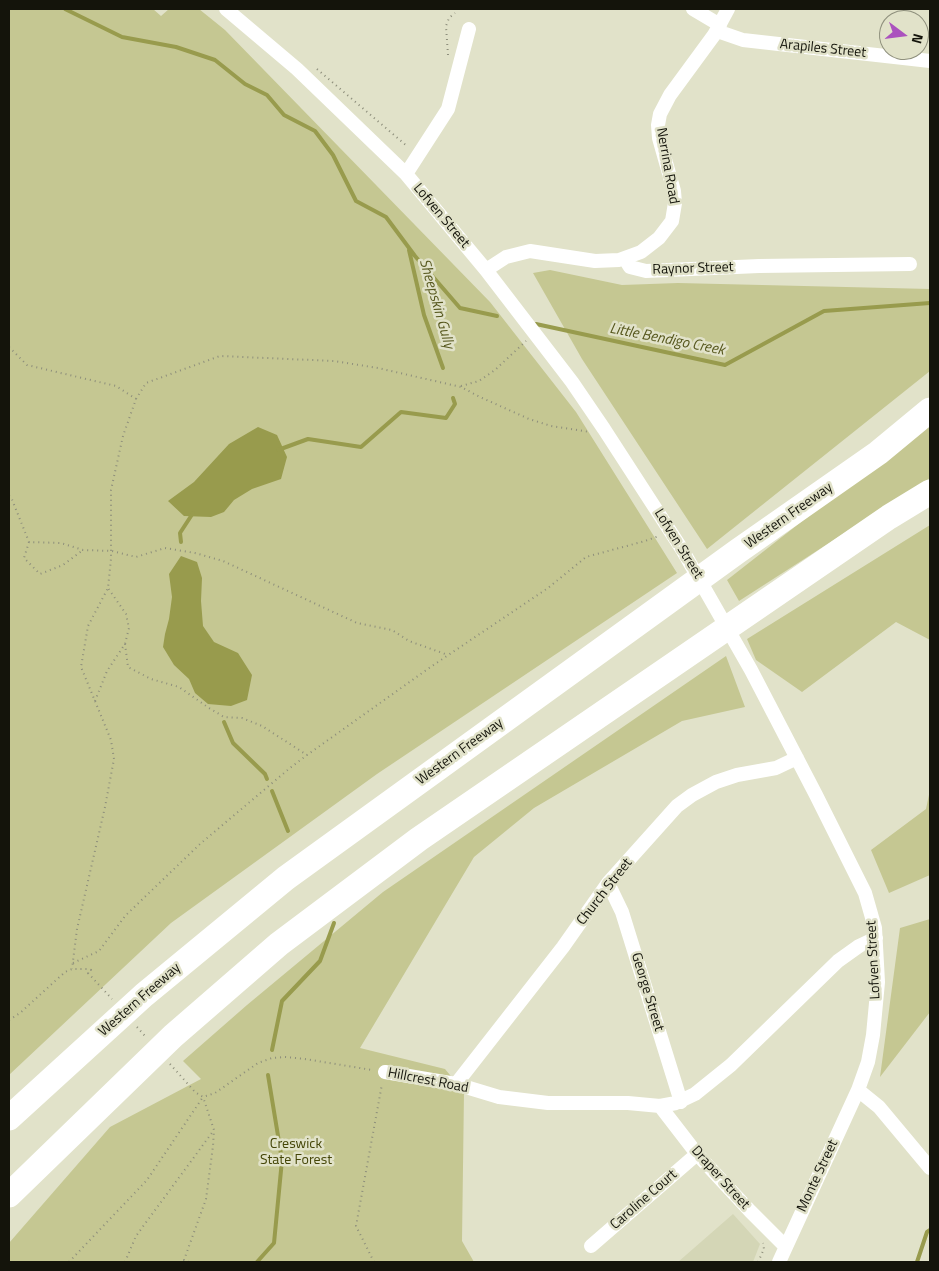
<!DOCTYPE html>
<html>
<head>
<meta charset="utf-8">
<style>
	body { margin:0 }
	#map { position:relative; width:939px; height:1271px; overflow:hidden; background:#e1e2c9; font-family:"Titillium Web",sans-serif }
	canvas { display:block }
	.frame { position:absolute; inset:0; border:10px solid #14140b; pointer-events:none }
	.north { position:absolute; left:879px; top:10px; width:50px; height:50px; box-sizing:border-box; background:#e1e2c9; border:1px solid #8f907d; border-radius:50%; rotate:105deg; font-size:14px; font-weight:700; line-height:20px; text-align:center; color:#14140b }
	.north::after { content:''; display:block; margin:auto; width:18px; height:22px; background:#ab52be; clip-path:polygon(50% 0,100% 100%,50% 72%,0 100%) }
</style>
</head>
<body>
<div id="map">
<canvas width="939" height="1271"></canvas>
<div class="frame"></div>
<div class="north">N</div>
</div>
<script>
const g = document.querySelector('canvas').getContext('2d');
g.lineJoin = 'round';
function fillPath(path, color) { g.fillStyle = color; g.fill(path, 'evenodd'); }
const shape = rows => new Path2D(rows.map(r => 'M' + r).join(''));
function stroke(path, color, width, dash) { g.strokeStyle = color; g.lineWidth = width; g.lineCap = dash ? 'butt' : 'round'; g.setLineDash(dash || []); g.stroke(path); }
function label(font, color, halo, rows, align = 'center') {
  g.font = font + ' "Titillium Web",sans-serif'; g.lineWidth = 5; g.setLineDash([]); g.textBaseline = 'middle'; g.strokeStyle = halo; g.fillStyle = color; for (const [text, x, y, turn = 0] of rows) {
    g.save(); g.translate(x, y); g.rotate((+turn || 0) * Math.PI / 180); g.textAlign = isNaN(turn) ? turn : align; if (halo) g.strokeText(text, 0, 0); g.fillText(text, 0, 0); g.restore();
  }
}
fillPath(shape([
	[733,1214,760,1244,753,1262,678,1262]
]), '#d4d6b6');
fillPath(shape([
	[9,9,153,9,161,16,169,9,199,9,225,30,490,302,576,412,677,573,377,774,171,923,9,1075],
	[550,270,622,285,678,283,930,289,930,371,707,549,582,359,533,273],
	[930,421,930,478,739,601,727,580],
	[930,525,930,640,896,622,802,692,756,660,747,639],
	[726,656,745,707,682,721,534,808,474,857,360,1048,445,1069,464,1092,462,1241,474,1262,9,1262,9,1243,110,1127,201,1079,183,1061,247,1005,383,892],
	[930,790,930,875,889,893,871,850,926,809],
	[930,919,930,1012,880,1077,900,928]
]), '#c5c792');
fillPath(shape([
	[258,427,277,435,287,457,281,479,252,489,234,500,224,512,211,517,184,516,168,501,194,482,229,444],
	[181,556,197,562,202,578,201,601,203,626,214,642,238,653,252,675,247,700,231,706,208,704,195,693,189,679,174,665,163,647,165,634,169,619,172,597,169,574]
]), '#989b4d');
stroke(shape([
	[65,9,122,37,176,47,215,60,245,84,267,95,284,115,315,131,333,155,356,201,386,217,415,256,460,308,497,316],
	[409,250,424,315,443,368],
	[536,324,725,365,824,311,930,303],
	[278,450,308,439,361,447,401,412,446,418,455,404,453,398],
	[181,542,180,533,193,513],
	[224,722,233,743,265,774,267,779],
	[272,791,288,831],
	[272,1050,282,1001,320,961,334,923],
	[257,1262,274,1243,282,1160,268,1075],
	[917,1262,927,1232,930,1230]
]), '#989b4d', 4);
stroke(shape([
	[448,55,446,26,449,18,455,13],
	[317,69,408,147],
	[9,347,27,365,116,386,136,399,123,436,111,490,111,559,108,588,88,626,81,667,111,740,114,759,105,807,77,929,72,969],
	[461,386,479,381,495,370,526,341],
	[136,399,146,383,220,356,334,361,378,368,461,387,480,397,529,419,551,426,590,432],
	[9,496,11,497,29,542,61,543,83,550,112,551,136,557,165,548,195,553,223,561,357,623,392,630,409,641,448,655],
	[29,542,24,558,40,574,63,565,83,550],
	[125,644,128,667,151,679,179,687,209,708,224,717,242,718,262,726,307,755],
	[95,701,107,671,125,644,129,628,126,614,108,588],
	[73,963,99,951,125,916,200,844,290,768,307,755,432,666,548,588,586,557,645,541,659,536],
	[9,1020,20,1013,65,972,72,969,89,969,91,970,88,973,112,999],
	[137,1027,145,1036],
	[170,1064,195,1092,203,1097,215,1093,258,1063,272,1058,285,1057,305,1059,372,1070],
	[69,1262,147,1180,203,1097],
	[125,1262,136,1236,214,1130],
	[189,1262,184,1260,206,1199,213,1146,214,1130,203,1097],
	[374,1262,356,1226,382,1084],
	[758,1262,764,1249,763,1243]
]), '#8d8e7b', 2, [1, 4]);
stroke(shape([
	[226,9,297,69,406,174,486,270,572,382,604,429,683,551,751,670,816,795,865,893,875,928,878,982,873,1035,868,1062,858,1090,879,1107,930,1168],
	[693,9,720,25],
	[717,31,743,40,930,61],
	[406,174,448,109,469,29],
	[625,259,630,267,646,271,759,266,910,264],
	[486,270,506,257,530,251,595,261,619,260,641,252,659,238,672,221,675,203,674,191,659,138,658,125,660,114,670,95,714,35,728,9],
	[608,883,622,912,681,1102],
	[385,1072,456,1084,499,1097,548,1103,628,1103,660,1106,676,1103,695,1094,731,1065,838,961,859,946,876,938],
	[456,1084,563,947,608,883,677,806,692,795,716,782,737,775,776,768,797,758],
	[660,1106,697,1154,750,1211,785,1246],
	[591,1246,697,1154],
	[779,1262,858,1090]
]), '#fff', 14);
stroke(shape([
	[9,1118,144,995,286,878,738,551,878,453,930,410],
	[9,1195,173,1036,279,944,419,839,889,517,930,492]
]), '#fff', 25);
label('14px', '#14140b', '#e1e2c9', [
	["Arapiles Street",823,49,6],
	["Nerrina Road",667,166,80],
	["Lofven Street",441,216,50],
	["Raynor Street",693,269,-2],
	["Western Freeway",789,516,-35],
	["Lofven Street",678,544,58],
	["Western Freeway",460,752,-36],
	["Church Street",605,892,-52],
	["Lofven Street",874,960,-93],
	["George Street",647,992,73],
	["Western Freeway",140,1000,-41],
	["Hillcrest Road",428,1081,11],
	["Monte Street",818,1176,-65],
	["Draper Street",720,1178,48],
	["Caroline Court",644,1200,-41]
]);
label('14px', '#444506', '#e1e2c9', [
	["Creswick",296,1145],
	["State Forest",296,1161]
]);
label('italic 15px', '#56571d', '#e1e2c9', [
	["Sheepskin Gully",436,304,74],
	["Little Bendigo Creek",667,340,11]
]);
</script>
</body>
</html>
